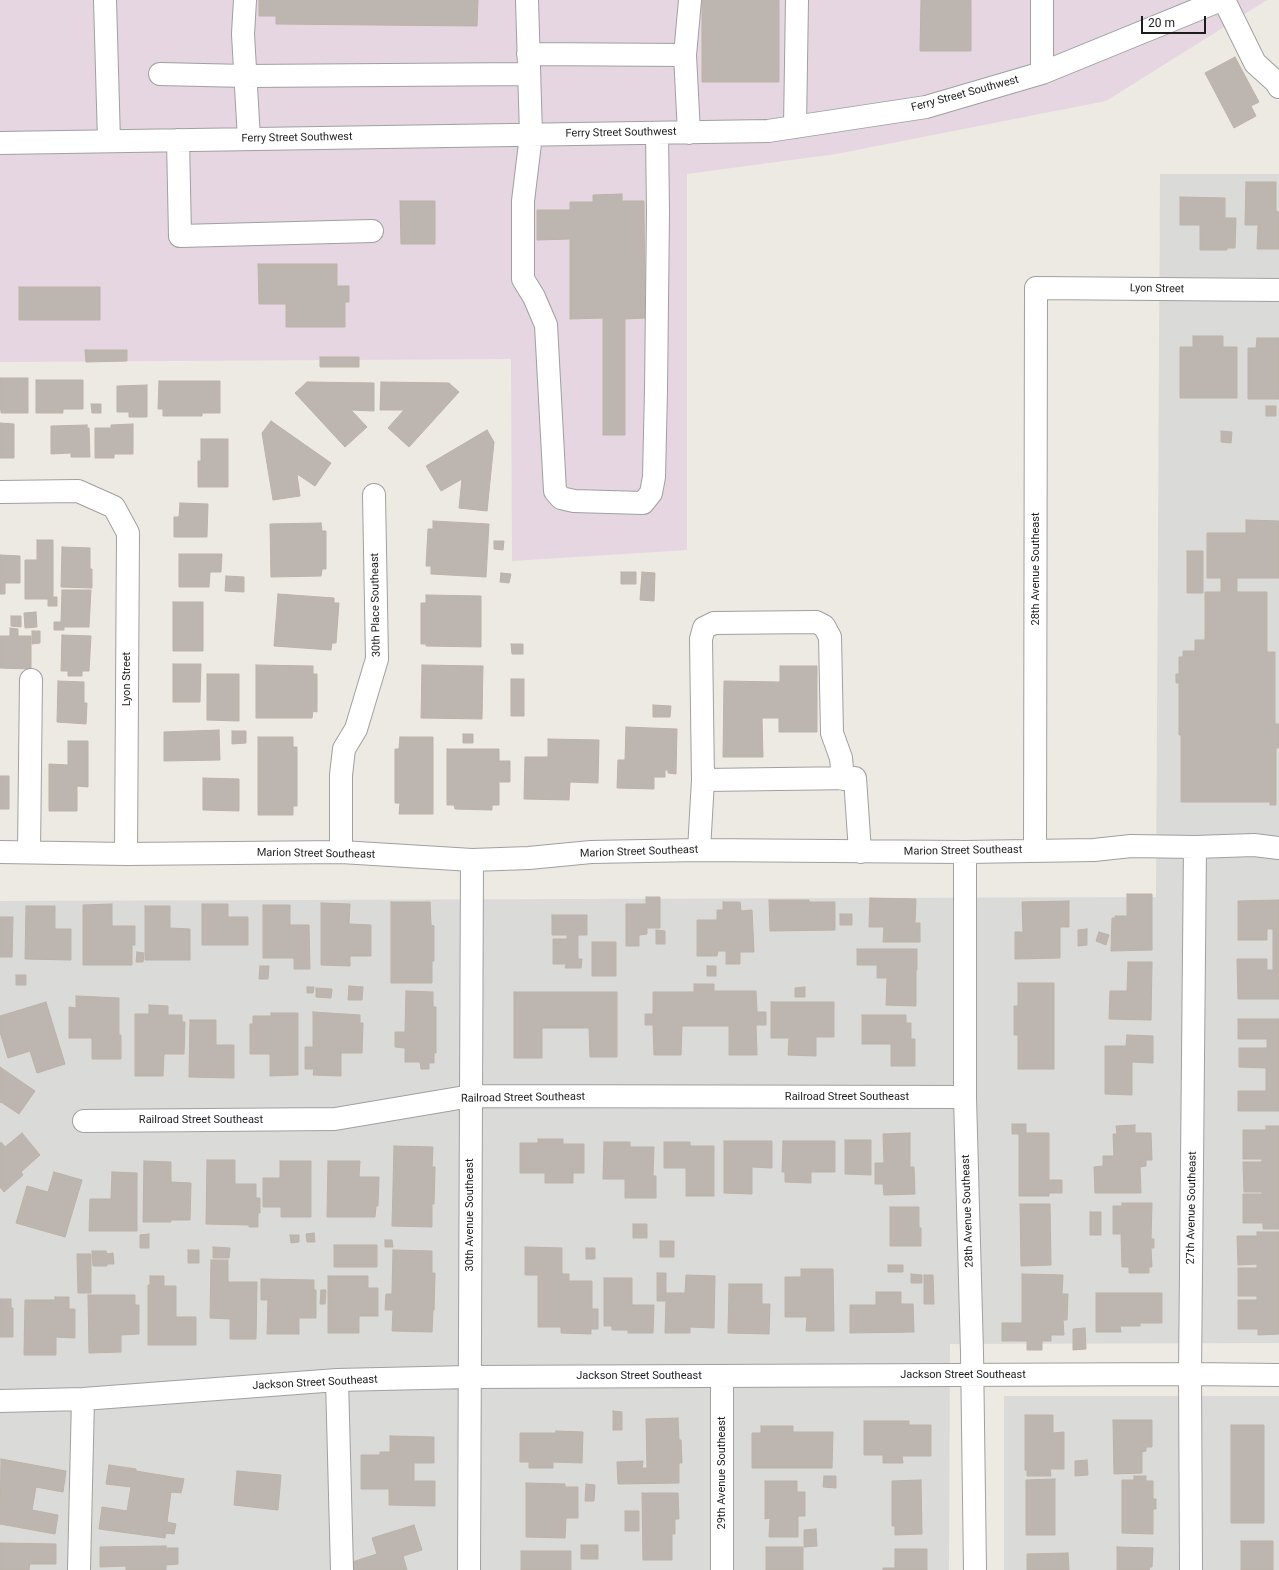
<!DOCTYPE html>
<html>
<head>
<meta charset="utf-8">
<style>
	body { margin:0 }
	#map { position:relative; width:1279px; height:1570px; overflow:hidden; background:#edeae3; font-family:Roboto,sans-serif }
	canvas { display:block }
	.scale { position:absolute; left:1141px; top:16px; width:65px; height:18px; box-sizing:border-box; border:2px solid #1c1c1c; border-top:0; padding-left:5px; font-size:12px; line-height:14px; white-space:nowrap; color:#1c1c1c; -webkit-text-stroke:3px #fff; paint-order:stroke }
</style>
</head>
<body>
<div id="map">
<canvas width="1279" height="1570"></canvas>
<div class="scale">20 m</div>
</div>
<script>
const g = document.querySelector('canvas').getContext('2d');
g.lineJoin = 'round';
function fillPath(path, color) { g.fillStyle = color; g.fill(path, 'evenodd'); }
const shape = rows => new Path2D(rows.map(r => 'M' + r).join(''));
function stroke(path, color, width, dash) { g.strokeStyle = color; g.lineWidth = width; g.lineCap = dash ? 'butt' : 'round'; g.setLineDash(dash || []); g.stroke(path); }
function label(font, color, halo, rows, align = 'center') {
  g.font = font + ' Roboto,sans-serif'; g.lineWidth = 4; g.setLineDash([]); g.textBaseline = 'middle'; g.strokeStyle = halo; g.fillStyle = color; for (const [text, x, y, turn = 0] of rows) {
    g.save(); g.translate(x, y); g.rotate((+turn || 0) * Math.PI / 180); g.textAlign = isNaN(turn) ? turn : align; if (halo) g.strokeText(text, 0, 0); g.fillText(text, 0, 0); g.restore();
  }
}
fillPath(shape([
	[1160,174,1279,174,1279,1343,950,1344,949,1570,0,1570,0,901,1156,897],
	[1004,1396,1279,1396,1279,1570,1004,1570]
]), '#dadad9');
fillPath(shape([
	[0,0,1267,0,1106,101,836,154,687,174,687,550,512,561,511,359,0,362]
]), '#e5d6e2');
const building = shape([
	[259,0,478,0,477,26,276,24,276,16,259,16,259,0],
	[702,0,779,0,779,82,702,82,702,0],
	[921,0,971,0,971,51,920,51,921,0],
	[1235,57,1259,102,1251,106,1256,116,1234,128,1205,73,1235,57],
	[1246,182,1276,182,1276,211,1279,212,1279,249,1257,249,1258,225,1245,225,1246,182],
	[622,194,622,201,644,201,645,318,625,319,625,435,603,435,603,318,570,319,570,239,537,240,537,210,570,210,570,202,593,202,593,195,622,194],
	[1180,197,1225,198,1225,218,1236,218,1235,248,1227,248,1227,250,1200,250,1200,225,1180,225,1180,197],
	[400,201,435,201,435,244,401,244,400,201],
	[258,264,337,264,337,286,349,286,349,302,345,302,345,327,286,327,286,304,259,304,258,264],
	[19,287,100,287,100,320,19,320,19,287],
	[1193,336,1223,336,1223,347,1237,347,1237,398,1180,398,1180,347,1193,347,1193,336],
	[1257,338,1279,338,1279,399,1248,399,1248,348,1256,348,1257,338],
	[85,350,127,350,127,361,86,362,85,350],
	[320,357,359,357,359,367,320,367,320,357],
	[0,378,28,378,28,413,1,413,1,410,0,410,0,378],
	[36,380,83,380,83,409,63,409,63,413,36,413,36,380],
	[159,381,220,381,220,413,202,413,202,416,163,416,163,409,158,409,159,381],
	[307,382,374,383,374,411,351,410,367,427,345,447,295,393,307,382],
	[381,382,449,383,459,392,409,447,388,428,404,410,380,410,381,382],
	[147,385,147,417,129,417,129,412,117,412,117,386,147,385],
	[91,404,101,404,101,413,92,413,91,404],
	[1266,406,1276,406,1276,416,1266,416,1266,406],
	[271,421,331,463,315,486,297,474,300,496,273,500,262,433,271,421],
	[0,423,14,424,14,458,0,458,0,423],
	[133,424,133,454,114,454,114,458,95,458,95,428,111,428,111,425,133,424],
	[87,425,87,428,89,428,90,457,71,457,71,453,51,454,51,426,87,425],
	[487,430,494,442,487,511,459,508,462,479,441,491,426,466,487,430],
	[1221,431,1232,432,1231,443,1221,442,1221,431],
	[201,439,228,439,228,487,198,487,198,461,201,461,201,439],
	[180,503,208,504,207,537,174,537,174,517,179,517,180,503],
	[1246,520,1279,521,1279,578,1237,578,1237,592,1267,592,1267,652,1275,652,1275,724,1279,724,1279,748,1276,748,1276,805,1270,805,1270,802,1181,802,1181,735,1179,735,1179,683,1176,683,1176,674,1179,674,1179,657,1183,657,1183,651,1195,651,1195,640,1205,640,1205,592,1221,592,1221,578,1207,578,1207,533,1246,533,1246,520],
	[433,521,489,524,486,577,431,574,431,566,426,566,428,529,433,529,433,521],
	[321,523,322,531,326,531,326,569,322,569,321,576,271,577,270,524,321,523],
	[37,540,53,540,53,597,57,597,57,606,48,606,48,599,25,599,25,560,37,560,37,540],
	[494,541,504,541,503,550,494,549,494,541],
	[62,547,90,548,90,569,92,569,92,588,61,587,62,547],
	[1187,551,1203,551,1203,593,1187,593,1187,551],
	[179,554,222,554,221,572,210,572,209,587,179,587,179,554],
	[0,555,20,556,20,583,5,583,5,594,0,594,0,555],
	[621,572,636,572,636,584,621,584,621,572],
	[642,572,655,573,654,601,640,600,642,572],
	[501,573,511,574,509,583,500,582,501,573],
	[226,576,244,577,244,592,225,591,226,576],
	[62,590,91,590,89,627,64,627,64,630,54,630,54,622,61,622,62,590],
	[278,594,334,598,334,603,339,603,336,643,332,643,331,650,274,646,278,594],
	[426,595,481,596,481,647,426,646,426,644,421,644,421,603,426,603,426,595],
	[173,602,203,602,203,651,173,651,173,602],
	[36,612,37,627,25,628,24,613,36,612],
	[11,616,21,616,21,627,11,626,11,616],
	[10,628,18,629,18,636,31,636,31,669,0,668,0,636,10,636,10,628],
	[32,631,40,631,40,643,32,644,32,631],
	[62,635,91,636,89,671,82,671,82,676,68,676,68,671,61,671,62,635],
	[511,644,523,644,523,654,512,654,511,644],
	[173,664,201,664,200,702,173,702,173,664],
	[256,665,313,666,313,674,317,674,317,712,313,711,312,718,256,718,256,665],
	[422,665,483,666,482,719,421,718,422,665],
	[780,666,817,666,817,732,779,732,779,718,762,718,763,757,723,757,724,681,780,682,780,666],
	[207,674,239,674,239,721,207,720,207,674],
	[511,679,524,679,524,716,511,716,511,679],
	[58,681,84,682,84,703,87,703,86,724,57,722,58,681],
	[653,705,671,706,670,717,653,717,653,705],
	[626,727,677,729,676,774,668,773,668,770,665,770,665,777,654,777,654,789,617,788,618,760,625,760,626,727],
	[219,730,220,760,164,761,164,732,219,730],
	[232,731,246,731,246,743,232,744,232,731],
	[463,734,473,734,473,743,463,743,463,734],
	[258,737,293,737,293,747,297,747,297,806,293,806,293,815,258,815,258,737],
	[400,737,433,737,433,814,399,814,400,803,395,803,395,749,399,749,400,737],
	[548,739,599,740,598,783,570,782,569,800,524,799,525,757,548,757,548,739],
	[68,741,88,741,88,787,77,786,77,811,49,811,49,764,68,765,68,741],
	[447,749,499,749,499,761,510,761,510,782,499,782,499,805,492,805,492,810,455,809,454,805,447,805,447,749],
	[0,776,9,776,9,809,0,809,0,776],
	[203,778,239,779,239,811,203,810,203,778],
	[1127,894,1152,894,1152,950,1111,951,1112,918,1115,918,1115,916,1127,916,1127,894],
	[646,897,660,897,660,928,647,928,647,934,639,935,639,946,626,946,626,904,646,904,646,897],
	[870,898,916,899,915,923,920,923,920,942,883,942,884,927,869,927,870,898],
	[769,900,809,900,809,902,835,902,835,930,770,931,769,900],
	[1279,900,1279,999,1238,999,1237,959,1267,959,1267,970,1273,970,1273,929,1267,929,1267,940,1238,940,1238,901,1279,900],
	[1069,901,1069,927,1060,927,1060,958,1015,959,1015,932,1023,932,1022,902,1069,901],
	[391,902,430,902,431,925,434,926,434,961,432,961,432,983,391,983,391,902],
	[723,902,740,902,741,911,752,910,754,952,740,952,740,964,726,964,726,951,718,951,717,956,697,956,697,920,717,920,717,910,723,910,723,902],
	[321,903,350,904,349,924,371,925,371,956,350,956,350,966,321,965,321,903],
	[112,904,112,926,135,926,135,945,132,945,132,965,83,965,83,905,112,904],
	[202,904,228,904,228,917,248,917,248,945,202,945,202,904],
	[263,905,290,905,290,925,309,925,310,969,294,969,294,958,263,958,263,905],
	[26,906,55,906,55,929,71,929,71,960,25,959,26,906],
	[145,906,170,906,170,928,190,929,190,960,145,960,145,906],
	[840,914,852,914,852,925,840,925,840,914],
	[552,915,587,915,587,935,578,935,578,959,582,959,581,968,565,968,566,964,553,964,553,939,567,939,567,935,552,935,552,915],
	[0,917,13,917,12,957,0,957,0,917],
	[1087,929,1087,945,1078,946,1078,930,1087,929],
	[656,930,665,931,665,944,656,944,656,930],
	[1099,932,1109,935,1106,945,1096,941,1099,932],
	[592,942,616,942,616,976,592,976,592,942],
	[857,949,917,949,917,970,916,970,916,1006,886,1005,887,978,877,978,877,965,857,965,857,949],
	[137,952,144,953,143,962,136,962,137,952],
	[1128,962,1152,962,1151,1020,1109,1019,1110,991,1127,991,1128,962],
	[260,966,269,966,268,979,259,979,260,966],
	[707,966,716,966,716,976,707,976,707,966],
	[16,975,26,975,26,985,16,985,16,975],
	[1018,983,1054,983,1054,1069,1018,1069,1018,1035,1014,1035,1014,1006,1018,1006,1018,983],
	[694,984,714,984,714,991,756,991,757,1012,766,1012,766,1025,756,1025,757,1055,729,1055,729,1026,682,1026,681,1055,654,1055,653,1025,645,1025,645,1014,653,1014,653,992,694,992,694,984],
	[349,986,363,987,362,1000,348,1000,349,986],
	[307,987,314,987,313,993,307,993,307,987],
	[805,987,805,997,795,997,795,988,805,987],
	[316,988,332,989,331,998,316,997,316,988],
	[406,991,433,992,433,1007,436,1007,436,1053,434,1053,434,1063,429,1063,429,1069,421,1069,420,1062,405,1062,405,1048,395,1047,395,1032,405,1032,406,991],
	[514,992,617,992,617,1057,590,1057,589,1028,542,1028,542,1058,514,1058,514,992],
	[76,996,119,998,119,1035,121,1035,121,1059,92,1059,92,1038,69,1038,69,1007,76,1008,76,996],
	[46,1002,65,1064,37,1073,30,1051,8,1058,0,1032,0,1016,46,1002],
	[771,1002,834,1002,834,1037,816,1037,816,1056,788,1055,789,1038,771,1038,771,1002],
	[149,1005,168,1006,168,1015,182,1015,182,1022,185,1022,184,1054,164,1054,163,1076,135,1076,135,1014,149,1014,149,1005],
	[313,1012,360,1015,360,1023,363,1023,362,1053,341,1053,341,1076,313,1075,314,1069,305,1069,305,1047,313,1047,313,1012],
	[271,1013,298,1013,298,1075,270,1076,270,1054,250,1054,250,1024,253,1024,253,1016,271,1016,271,1013],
	[862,1015,906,1015,906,1023,911,1023,911,1039,915,1039,915,1066,891,1066,891,1044,862,1044,862,1015],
	[1238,1019,1279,1019,1279,1111,1238,1111,1238,1091,1266,1091,1266,1068,1239,1067,1239,1048,1267,1048,1267,1039,1238,1039,1238,1019],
	[190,1020,216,1020,216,1045,234,1045,234,1078,189,1077,190,1020],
	[1127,1035,1153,1036,1153,1063,1132,1062,1132,1095,1105,1094,1105,1046,1126,1046,1127,1035],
	[0,1067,35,1091,19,1114,1,1102,0,1103,0,1067],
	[1012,1124,1026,1124,1026,1133,1049,1133,1049,1180,1062,1180,1062,1193,1049,1193,1049,1196,1019,1196,1019,1134,1012,1134,1012,1124],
	[1135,1125,1135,1133,1151,1133,1152,1160,1146,1160,1146,1166,1140,1167,1141,1193,1095,1193,1094,1167,1103,1166,1103,1156,1114,1156,1113,1134,1117,1134,1116,1126,1135,1125],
	[1266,1126,1279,1126,1279,1229,1263,1229,1263,1223,1243,1223,1243,1194,1262,1194,1262,1192,1244,1192,1243,1162,1262,1162,1262,1159,1243,1159,1243,1130,1266,1130,1266,1126],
	[22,1133,40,1155,21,1172,23,1175,4,1192,0,1187,0,1144,1,1142,5,1147,22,1133],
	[910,1133,910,1167,914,1167,915,1194,884,1195,883,1184,875,1184,875,1163,884,1163,883,1134,910,1133],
	[538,1139,563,1139,563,1144,584,1144,584,1173,573,1173,573,1183,545,1183,545,1173,520,1173,520,1143,538,1143,538,1139],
	[845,1140,871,1140,871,1175,845,1174,845,1140],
	[724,1141,772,1141,772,1168,752,1167,752,1194,724,1193,724,1141],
	[783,1141,835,1141,835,1172,811,1172,811,1183,785,1182,785,1172,782,1172,783,1141],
	[604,1142,630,1142,630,1147,654,1147,653,1176,656,1176,656,1198,625,1198,625,1179,603,1179,604,1142],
	[664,1142,690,1142,690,1146,714,1146,714,1196,686,1196,686,1168,664,1168,664,1142],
	[394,1146,433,1147,432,1167,435,1167,434,1204,432,1204,432,1227,392,1226,394,1146],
	[207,1160,235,1160,235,1184,256,1184,256,1198,260,1198,260,1213,258,1213,258,1227,249,1227,249,1225,206,1224,207,1160],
	[144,1161,171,1162,171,1182,191,1183,190,1220,171,1220,171,1222,143,1222,144,1161],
	[280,1161,311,1161,311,1217,281,1217,281,1207,263,1207,263,1178,280,1178,280,1161],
	[328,1161,360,1161,359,1177,379,1177,378,1206,376,1206,375,1217,327,1217,328,1161],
	[54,1172,82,1180,65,1237,16,1223,27,1186,48,1192,54,1172],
	[112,1172,137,1173,137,1231,89,1231,90,1199,111,1199,112,1172],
	[1122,1203,1152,1203,1151,1239,1154,1239,1154,1248,1151,1248,1152,1267,1149,1267,1149,1273,1129,1273,1129,1267,1122,1267,1121,1234,1113,1234,1113,1206,1122,1206,1122,1203],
	[1020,1204,1050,1204,1051,1265,1021,1266,1020,1204],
	[890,1207,919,1207,919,1228,921,1228,921,1246,890,1246,890,1207],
	[1090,1212,1101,1212,1101,1235,1090,1235,1090,1212],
	[633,1224,647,1224,647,1238,633,1238,633,1224],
	[1257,1232,1279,1232,1279,1334,1258,1335,1258,1329,1238,1329,1238,1300,1257,1300,1257,1296,1238,1296,1238,1268,1257,1268,1257,1264,1238,1265,1237,1236,1257,1236,1257,1232],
	[314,1233,315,1242,307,1242,306,1234,314,1233],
	[149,1234,149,1248,140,1248,140,1235,149,1234],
	[290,1235,299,1235,299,1242,291,1243,290,1235],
	[385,1240,392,1240,393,1247,385,1247,385,1240],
	[660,1241,674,1241,674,1257,660,1257,660,1241],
	[334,1245,377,1245,377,1267,334,1267,334,1245],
	[213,1247,230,1248,229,1258,213,1258,213,1247],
	[525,1247,562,1248,562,1274,569,1274,569,1281,592,1281,592,1309,598,1309,598,1329,591,1329,591,1334,561,1333,561,1327,538,1327,538,1275,525,1275,525,1247],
	[586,1248,595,1248,595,1259,586,1259,586,1248],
	[188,1250,199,1250,199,1263,188,1263,188,1250],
	[393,1250,432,1251,432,1273,435,1273,434,1310,433,1310,432,1332,392,1331,393,1310,385,1310,386,1294,392,1294,393,1250],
	[92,1251,106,1251,107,1254,113,1253,114,1264,107,1264,107,1266,93,1266,92,1251],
	[77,1254,91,1254,91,1293,78,1293,77,1254],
	[211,1260,228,1260,228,1282,257,1282,256,1339,230,1339,230,1319,210,1318,211,1260],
	[888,1265,903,1265,903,1272,888,1272,888,1265],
	[801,1269,833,1269,834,1331,806,1331,807,1317,785,1317,785,1277,801,1277,801,1269],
	[657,1273,666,1273,666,1293,685,1293,686,1275,715,1276,714,1328,690,1327,690,1333,665,1333,666,1301,657,1301,657,1273],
	[911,1274,922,1275,922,1283,911,1283,911,1274],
	[1022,1274,1063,1275,1062,1294,1068,1294,1067,1320,1063,1320,1064,1335,1051,1335,1051,1341,1042,1341,1042,1350,1027,1350,1027,1341,1002,1341,1002,1323,1022,1323,1022,1274],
	[924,1275,933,1275,934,1304,924,1304,924,1275],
	[150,1276,164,1276,164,1286,176,1286,176,1317,196,1317,196,1345,148,1345,148,1285,150,1285,150,1276],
	[328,1276,368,1276,368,1288,378,1288,378,1316,359,1316,359,1333,328,1333,328,1276],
	[604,1278,632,1278,632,1305,654,1305,653,1333,628,1333,628,1330,612,1330,612,1326,604,1326,604,1278],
	[261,1279,314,1280,314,1290,316,1290,316,1318,299,1318,299,1334,267,1334,268,1300,261,1300,261,1279],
	[729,1284,762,1284,762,1304,770,1304,769,1334,728,1333,729,1284],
	[321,1290,326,1290,325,1304,320,1304,321,1290],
	[876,1292,901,1292,901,1304,913,1304,914,1332,850,1333,850,1305,876,1305,876,1292],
	[1096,1293,1162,1293,1162,1323,1140,1323,1140,1326,1120,1326,1121,1332,1096,1332,1096,1293],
	[88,1295,135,1295,135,1305,139,1305,139,1334,121,1335,121,1352,89,1353,88,1295],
	[55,1297,69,1297,69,1309,75,1309,75,1338,56,1337,56,1355,24,1355,25,1300,55,1300,55,1297],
	[0,1299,11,1299,11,1308,13,1308,13,1337,0,1337,0,1299],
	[1085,1328,1086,1349,1073,1350,1073,1329,1085,1328],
	[613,1411,622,1412,622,1430,613,1430,613,1411],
	[1025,1415,1053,1415,1053,1433,1064,1432,1064,1469,1050,1469,1051,1476,1027,1476,1027,1470,1025,1470,1025,1415],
	[678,1418,679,1440,681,1440,682,1463,679,1463,679,1483,618,1484,617,1462,643,1461,642,1468,647,1468,646,1419,678,1418],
	[1113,1420,1152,1420,1152,1447,1146,1447,1146,1451,1142,1452,1142,1473,1114,1474,1113,1420],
	[864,1421,909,1421,909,1425,931,1425,931,1456,902,1456,903,1463,883,1463,883,1455,864,1455,864,1421],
	[1231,1425,1264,1425,1264,1523,1231,1523,1231,1425],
	[761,1426,793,1426,793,1432,833,1432,832,1468,752,1468,752,1433,761,1433,761,1426],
	[556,1431,583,1432,582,1463,553,1462,553,1468,529,1468,529,1462,520,1462,520,1433,556,1433,556,1431],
	[390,1436,434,1437,434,1463,414,1463,414,1481,435,1481,435,1506,389,1505,389,1489,361,1489,361,1455,380,1455,380,1452,390,1452,390,1436],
	[1,1459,66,1471,63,1492,36,1487,32,1510,58,1515,55,1534,0,1524,1,1459],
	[1087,1460,1088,1475,1075,1476,1075,1461,1087,1460],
	[109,1465,136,1469,136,1471,184,1479,181,1493,171,1492,167,1522,176,1524,174,1534,166,1533,165,1538,99,1529,102,1507,127,1511,131,1487,106,1484,109,1465],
	[237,1471,281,1475,278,1510,234,1505,237,1471],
	[824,1476,836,1476,836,1488,823,1487,824,1476],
	[1134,1476,1146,1476,1146,1481,1153,1481,1153,1499,1156,1499,1156,1509,1153,1509,1153,1534,1122,1533,1122,1480,1134,1480,1134,1476],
	[1055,1479,1055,1535,1026,1535,1026,1480,1055,1479],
	[921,1480,922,1534,895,1535,895,1526,892,1526,892,1481,921,1480],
	[765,1481,797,1481,797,1492,805,1492,805,1516,798,1516,798,1537,769,1537,770,1518,765,1519,765,1481],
	[526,1483,565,1484,565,1487,578,1487,578,1518,566,1518,565,1538,526,1537,526,1483],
	[586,1484,595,1485,594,1501,585,1501,586,1484],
	[642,1493,678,1493,679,1519,675,1519,675,1534,672,1534,672,1560,643,1560,642,1493],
	[625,1511,639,1511,639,1531,625,1531,625,1511],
	[414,1525,422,1550,403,1556,407,1570,351,1570,349,1563,377,1554,372,1538,414,1525],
	[816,1529,817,1546,804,1547,804,1530,816,1529],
	[1241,1541,1273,1541,1273,1570,1241,1570,1241,1541],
	[0,1543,56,1544,56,1564,30,1564,29,1570,0,1570,0,1543],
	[581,1545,598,1545,598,1559,581,1559,581,1545],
	[166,1546,166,1548,178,1548,178,1564,166,1565,166,1570,126,1570,126,1566,100,1567,100,1547,166,1546],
	[766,1547,803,1547,803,1570,766,1570,766,1547],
	[1117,1547,1153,1548,1152,1567,1150,1567,1149,1570,1117,1570,1117,1547],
	[895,1549,927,1549,927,1570,883,1570,883,1568,895,1568,895,1549],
	[521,1551,571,1551,571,1570,521,1570,521,1551],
	[1068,1553,1069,1570,1027,1570,1027,1554,1068,1553]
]);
fillPath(building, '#bdb6b0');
stroke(building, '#bdb2a7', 1);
const minor = shape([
	[105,0,109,141],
	[245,0,243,34,249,139],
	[527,0,531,135,523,201,523,279,534,297,546,325,555,491,561,498,574,501,643,503,651,493,654,477,656,390,658,212,657,133],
	[1224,0,1255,63,1276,82,1279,87],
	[528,54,685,55,689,133],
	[685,55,690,0],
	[1042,73,1042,0],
	[160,74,246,76,529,74],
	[795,127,797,0],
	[178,140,180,236,372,231],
	[0,143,768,131,926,107,1042,73,1221,0],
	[0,492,78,491,114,507,128,533,126,854],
	[703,780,701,639,704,628,714,623,816,622,824,626,830,637,832,733,841,758,843,779],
	[699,850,703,780,855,778,860,852],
	[1035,850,1036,288,1279,290],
	[0,852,126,854,341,852,472,860,529,858,591,852,699,850,965,852,1094,850,1131,846,1195,847,1254,845,1279,848],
	[29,852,31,680],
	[341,852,341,775,344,749,356,729,377,659,374,495],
	[965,852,965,1097,972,1353,975,1570],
	[84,1121,335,1119,471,1096,965,1097],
	[337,1380,342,1570],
	[0,1401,83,1399,337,1380,469,1377,1190,1374,1279,1375],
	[79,1570,83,1399],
	[469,1570,472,860],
	[722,1570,722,1376],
	[1191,1570,1190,1374,1195,847]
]);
stroke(minor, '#a0a0a0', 24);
stroke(minor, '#fff', 22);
label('11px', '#1c1c1c', '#fff', [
	["Ferry Street Southwest",965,94,-15],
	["Ferry Street Southwest",621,133,-1],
	["Ferry Street Southwest",297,138,-1],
	["Lyon Street",1157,289,1],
	["28th Avenue Southeast",1036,569,-90],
	["30th Place Southeast",376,605,-91],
	["Lyon Street",127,679,-90],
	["Marion Street Southeast",963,851,-1],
	["Marion Street Southeast",639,852,-2],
	["Marion Street Southeast",316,854,1],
	["Railroad Street Southeast",847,1097],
	["Railroad Street Southeast",523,1098,-1],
	["Railroad Street Southeast",201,1120],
	["27th Avenue Southeast",1192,1208,-89],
	["28th Avenue Southeast",968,1211,-92],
	["30th Avenue Southeast",470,1215,-90],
	["Jackson Street Southeast",963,1375],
	["Jackson Street Southeast",639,1376],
	["Jackson Street Southeast",315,1383,-3],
	["29th Avenue Southeast",722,1473,-90]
]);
</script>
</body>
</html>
